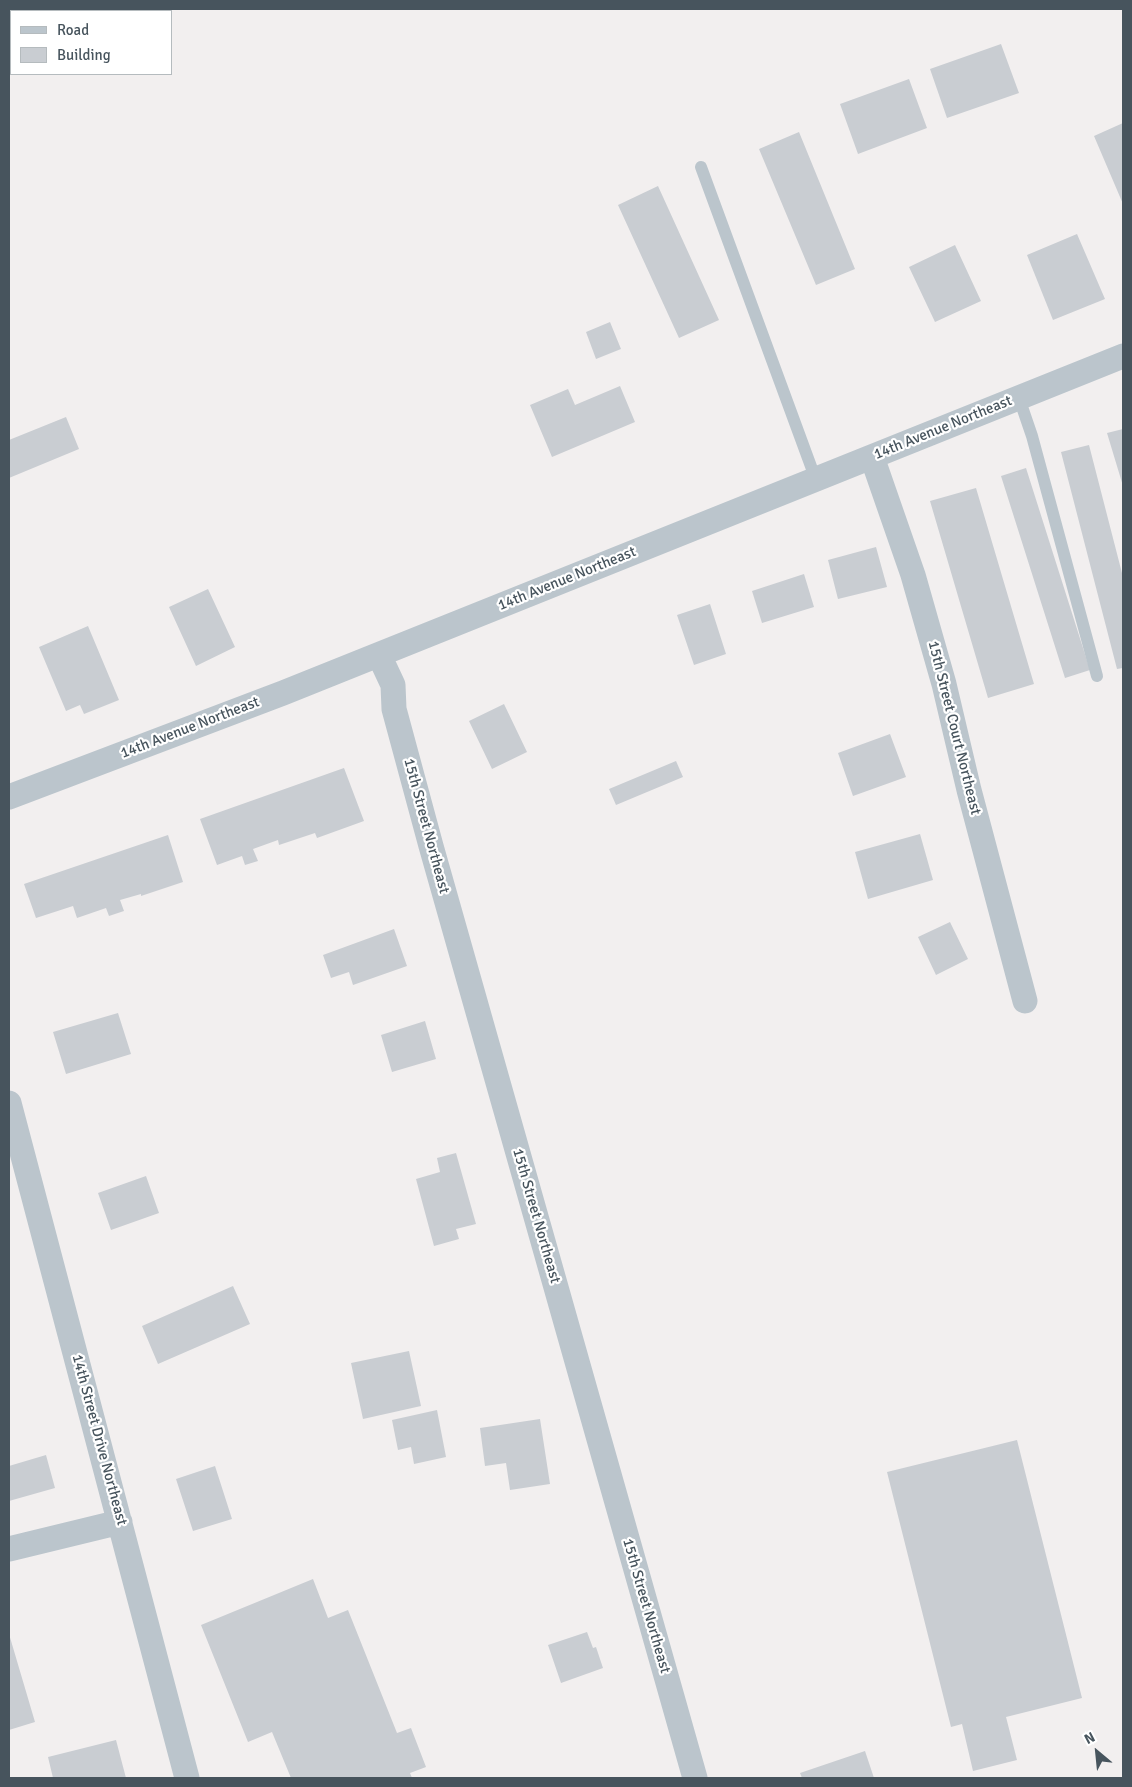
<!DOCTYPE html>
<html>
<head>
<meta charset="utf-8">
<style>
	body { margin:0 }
	#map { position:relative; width:1132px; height:1787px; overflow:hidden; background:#f2efef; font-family:Signika,sans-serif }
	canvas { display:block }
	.frame { position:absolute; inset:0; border:10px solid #47545d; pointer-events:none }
	.legend { position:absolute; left:10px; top:10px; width:162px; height:65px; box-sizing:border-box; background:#fff; border:1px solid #b5bbbe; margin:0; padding:6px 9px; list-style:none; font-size:15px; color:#47545d }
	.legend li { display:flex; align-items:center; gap:10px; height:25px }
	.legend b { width:25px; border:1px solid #b5bbbe }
	.north { position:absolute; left:1072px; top:1727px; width:50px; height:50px; -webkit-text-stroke:4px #fff; paint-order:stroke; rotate:332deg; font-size:14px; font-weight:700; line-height:20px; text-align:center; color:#47545d }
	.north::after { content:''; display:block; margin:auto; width:18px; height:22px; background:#47545d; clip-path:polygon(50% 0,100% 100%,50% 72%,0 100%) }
</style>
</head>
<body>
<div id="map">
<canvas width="1132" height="1787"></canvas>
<div class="frame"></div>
<ul class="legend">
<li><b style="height:6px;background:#bbc5cc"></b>Road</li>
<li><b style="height:14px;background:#c9cdd2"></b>Building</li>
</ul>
<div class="north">N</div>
</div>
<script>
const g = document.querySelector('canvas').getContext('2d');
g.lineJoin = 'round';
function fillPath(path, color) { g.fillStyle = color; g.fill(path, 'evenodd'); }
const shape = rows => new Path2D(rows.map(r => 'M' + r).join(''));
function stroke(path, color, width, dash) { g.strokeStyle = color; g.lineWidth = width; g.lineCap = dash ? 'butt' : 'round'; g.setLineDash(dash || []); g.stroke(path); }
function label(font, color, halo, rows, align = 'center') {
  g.font = font + ' Signika,sans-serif'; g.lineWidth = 4.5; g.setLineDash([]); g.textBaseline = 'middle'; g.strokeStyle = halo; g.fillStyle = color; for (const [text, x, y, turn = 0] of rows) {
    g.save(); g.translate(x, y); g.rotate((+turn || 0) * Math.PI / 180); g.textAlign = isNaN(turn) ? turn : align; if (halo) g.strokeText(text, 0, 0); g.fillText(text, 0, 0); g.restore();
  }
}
fillPath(shape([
	[1001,44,1019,93,947,118,930,69],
	[909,79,927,128,858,154,840,104],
	[1123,123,1123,204,1094,136],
	[799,132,855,269,816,285,759,149],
	[658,186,719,320,679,338,618,205],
	[1077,234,1105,299,1053,320,1027,255],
	[955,245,981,301,935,322,909,267],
	[610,322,621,349,596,359,586,332],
	[620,386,635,422,552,457,530,405,568,389,575,405],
	[66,417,79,449,9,478,9,440],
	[1123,429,1123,486,1107,433],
	[1089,445,1123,577,1123,668,1117,669,1061,452],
	[1026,468,1090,670,1065,678,1001,476],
	[976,488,1034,684,988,698,930,501],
	[876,547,887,587,838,599,828,560],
	[804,574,814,607,762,623,752,591],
	[208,589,235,647,196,666,169,607],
	[710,604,726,654,694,665,677,615],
	[88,626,119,700,84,714,80,705,66,711,39,647],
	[504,704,527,752,492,769,469,721],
	[890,734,906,777,853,796,838,753],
	[676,761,683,777,616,805,609,789],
	[344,768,364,821,317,838,315,833,279,845,278,840,253,849,258,861,245,865,242,856,217,865,200,819],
	[920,834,933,880,868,899,855,852],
	[168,835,183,882,141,896,141,894,120,900,124,911,109,916,106,908,77,918,73,906,36,918,24,884],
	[950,922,968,959,936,975,918,937],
	[394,929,407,966,353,985,349,972,331,978,323,955],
	[118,1013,131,1054,66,1074,53,1032],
	[425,1021,436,1059,392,1072,381,1035],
	[456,1153,476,1224,456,1229,459,1239,434,1246,416,1179,440,1172,437,1158],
	[146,1176,159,1213,111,1230,98,1193],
	[233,1286,250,1324,158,1364,142,1326],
	[409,1351,421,1406,363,1419,351,1363],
	[437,1410,446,1457,414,1464,411,1447,398,1450,392,1420],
	[540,1419,550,1484,510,1490,506,1463,485,1466,480,1428],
	[1017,1440,1082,1698,1006,1717,1017,1760,973,1771,962,1724,951,1727,887,1472],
	[46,1455,55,1488,9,1501,9,1466],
	[215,1466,232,1519,193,1531,176,1479],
	[313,1579,328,1618,348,1610,397,1733,411,1728,426,1767,410,1773,412,1778,291,1778,272,1732,248,1742,201,1625],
	[587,1632,593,1648,596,1647,603,1668,561,1683,548,1645],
	[9,1634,35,1722,9,1730],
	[116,1740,126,1778,53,1778,48,1757],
	[865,1751,874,1778,802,1778,800,1773]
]), '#c9cdd2');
stroke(shape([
	[701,167,816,480],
	[1019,398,1032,436,1097,676]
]), '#bbc5cc', 12);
stroke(shape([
	[872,457,913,575,944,684,969,790,1025,1001],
	[379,655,393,685,394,709,431,846,695,1778],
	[9,797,283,693,1123,356],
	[9,1103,187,1778],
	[9,1549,120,1522]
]), '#bbc5cc', 25);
label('15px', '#47545d', '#fff', [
	["14th Avenue Northeast",943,428,-22],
	["14th Avenue Northeast",567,579,-22],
	["14th Avenue Northeast",190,728,-21],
	["15th Street Court Northeast",954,728,76],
	["15th Street Northeast",426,826,75],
	["15th Street Northeast",536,1216,74],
	["14th Street Drive Northeast",99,1440,75],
	["15th Street Northeast",646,1606,74]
]);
</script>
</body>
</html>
